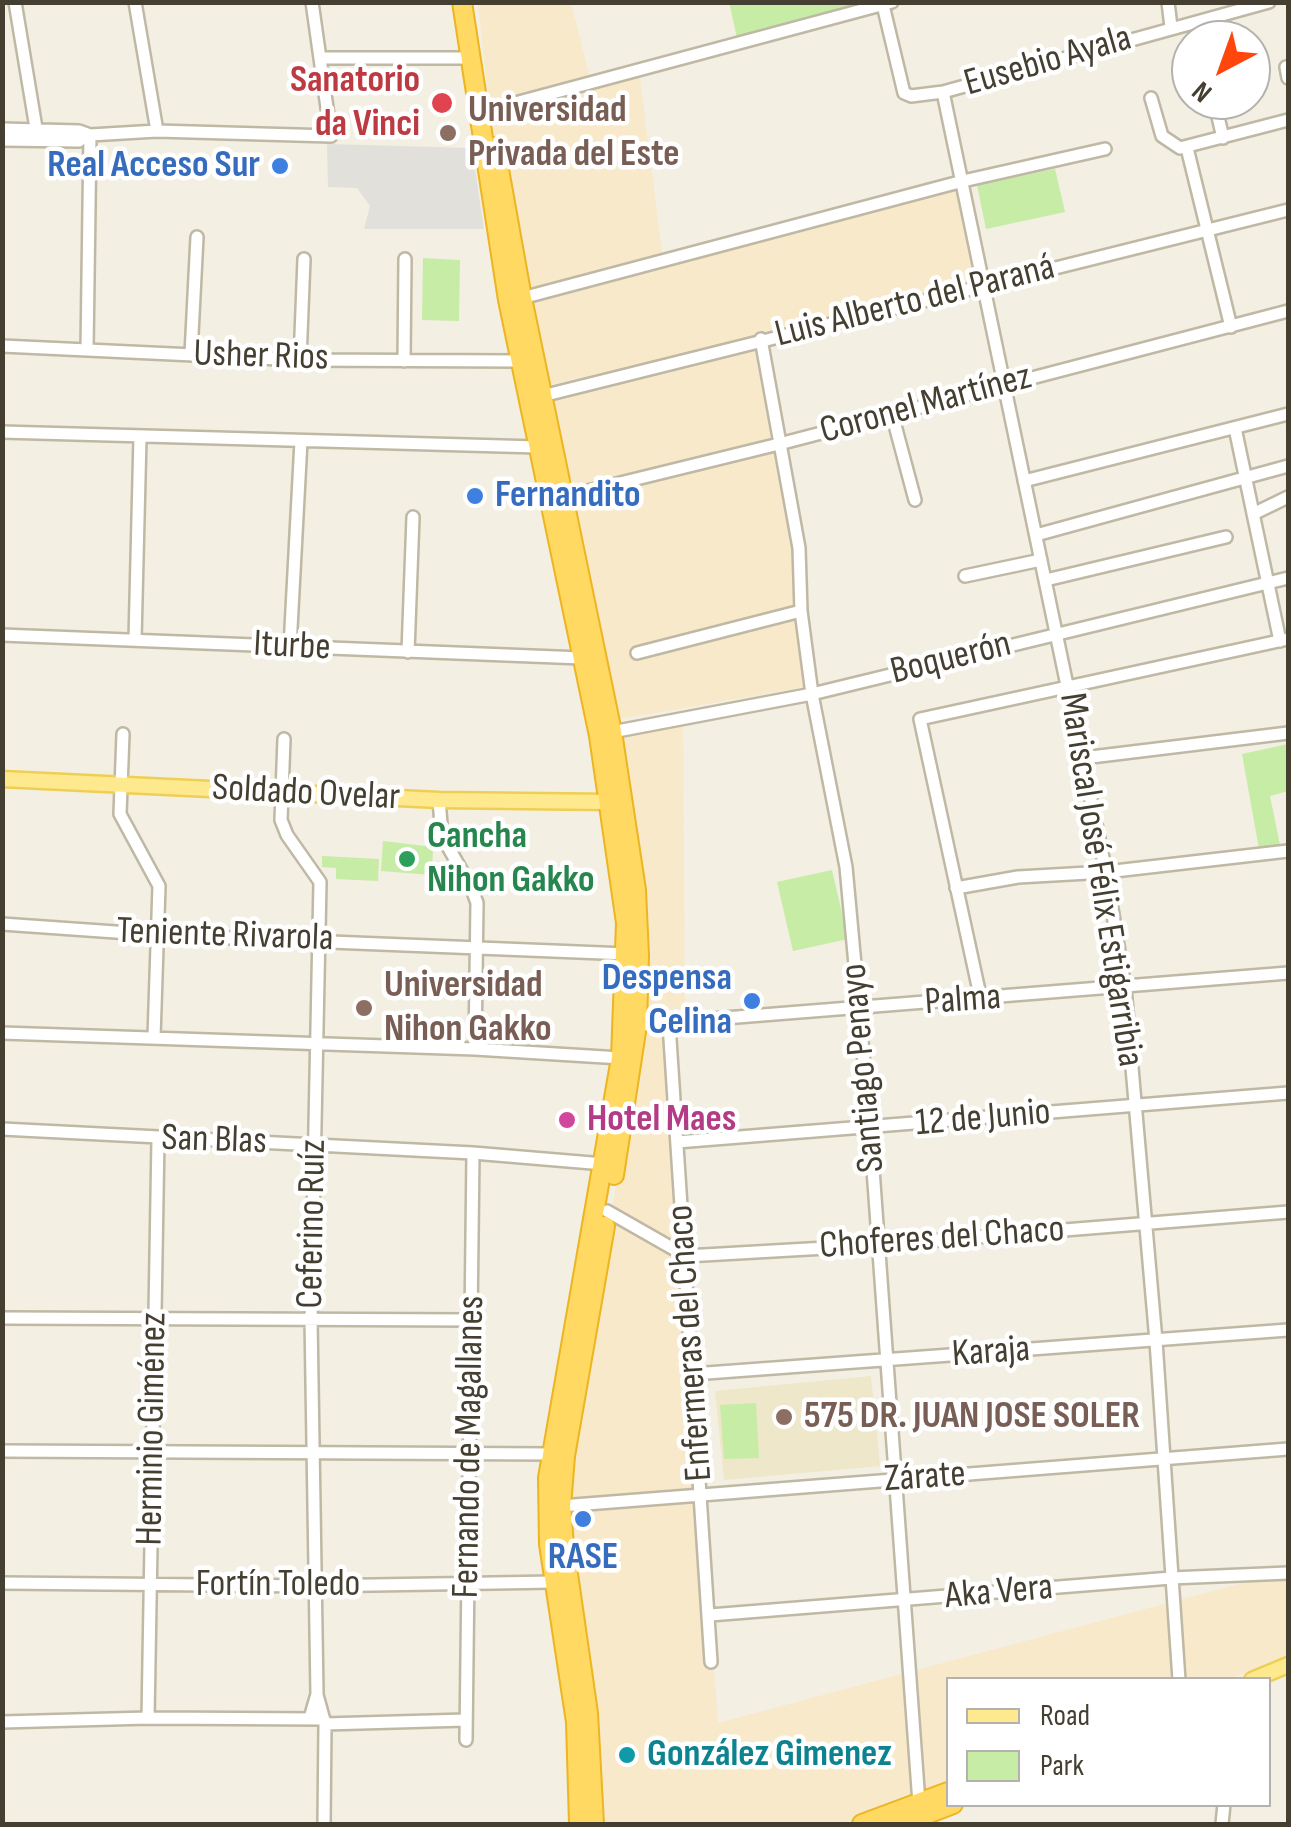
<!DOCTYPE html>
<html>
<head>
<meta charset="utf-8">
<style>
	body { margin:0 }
	#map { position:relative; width:1291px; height:1827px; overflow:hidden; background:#f3efe2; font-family:"Sofia Sans Condensed",sans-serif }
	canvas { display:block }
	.frame { position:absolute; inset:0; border:5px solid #453f32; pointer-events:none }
	.legend { position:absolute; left:946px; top:1677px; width:325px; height:130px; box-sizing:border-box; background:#fff; border:2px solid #b5b2ad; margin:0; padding:12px 18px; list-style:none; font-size:30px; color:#453f32 }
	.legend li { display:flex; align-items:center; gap:20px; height:50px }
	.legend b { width:50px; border:2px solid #b5b2ad }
	.north { position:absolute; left:1171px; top:20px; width:100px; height:100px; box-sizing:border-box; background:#fff; border:2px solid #b5b2ad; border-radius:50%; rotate:221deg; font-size:28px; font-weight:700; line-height:40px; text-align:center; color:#453f32 }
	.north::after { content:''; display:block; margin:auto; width:35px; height:45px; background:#ff470d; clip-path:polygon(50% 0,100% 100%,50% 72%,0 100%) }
</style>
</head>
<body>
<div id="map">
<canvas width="1291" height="1827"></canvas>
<div class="frame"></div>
<ul class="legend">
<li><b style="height:12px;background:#ffe98f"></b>Road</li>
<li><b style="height:28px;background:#c6eca5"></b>Park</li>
</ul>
<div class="north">N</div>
</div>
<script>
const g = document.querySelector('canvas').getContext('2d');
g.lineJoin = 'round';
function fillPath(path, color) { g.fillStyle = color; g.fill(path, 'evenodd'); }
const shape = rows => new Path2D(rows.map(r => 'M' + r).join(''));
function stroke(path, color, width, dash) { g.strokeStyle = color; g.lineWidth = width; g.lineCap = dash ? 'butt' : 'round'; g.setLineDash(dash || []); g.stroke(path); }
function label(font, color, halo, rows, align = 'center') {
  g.font = font + ' "Sofia Sans Condensed",sans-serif'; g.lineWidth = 9; g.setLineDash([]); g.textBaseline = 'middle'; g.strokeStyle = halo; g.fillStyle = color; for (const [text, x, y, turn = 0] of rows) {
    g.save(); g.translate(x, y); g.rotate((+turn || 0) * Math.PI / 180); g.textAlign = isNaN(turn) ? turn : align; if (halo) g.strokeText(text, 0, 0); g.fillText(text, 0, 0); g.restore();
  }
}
fillPath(shape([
	[478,3,571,3,591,83,639,71,663,260,965,180,982,285,545,386,490,115],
	[754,346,816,685,614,720,545,389],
	[683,717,685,1023,670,1024,686,1256,612,1211,643,1016,618,736],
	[610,1217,683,1261,718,1723,1288,1571,1288,1657,1229,1679,948,1680,948,1784,841,1824,598,1824,596,1700,566,1496]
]), '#f8e9ca');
fillPath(shape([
	[871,1376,880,1466,724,1480,715,1391]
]), '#eee7ca');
fillPath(shape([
	[729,2,866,3,737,38],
	[1055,169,1065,212,986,229,977,185],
	[423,258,460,260,459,321,422,320],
	[1288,744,1288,791,1270,796,1280,845,1259,849,1242,754],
	[383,841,433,847,432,875,381,871],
	[322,856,379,859,378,881,336,879,336,868,322,867],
	[832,870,848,939,793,951,777,882],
	[756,1403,759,1458,724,1459,720,1405]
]), '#c6eca5');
fillPath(shape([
	[327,144,472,148,484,229,364,229,370,206,357,188,328,187]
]), '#e2e0db');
const minor = shape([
	[15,2,38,140],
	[135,2,157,131],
	[1168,2,1171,27],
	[883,5,904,93,911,96,943,92,1269,2],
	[321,58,471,58],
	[1286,67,1288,78],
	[943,92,1106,872,1125,988,1156,1341,1179,1680],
	[1151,98,1162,136,1180,148,1288,120],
	[1214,100,1223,138],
	[489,110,892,2],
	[2,129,79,131,90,135,157,131,331,136,312,2],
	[2,140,79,141,86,134],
	[1187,148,1231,327],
	[522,298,963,181,1105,149],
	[761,339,799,548,801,611,812,694,846,867,870,1128,919,1803],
	[2,346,300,360,519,361],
	[87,350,90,135],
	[191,354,197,237],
	[300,360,304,259],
	[404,361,405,259],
	[542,396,1288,210],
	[892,414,915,500],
	[1235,428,1280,641],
	[2,432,538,447],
	[1024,481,1288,414],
	[563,497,783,443,1288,311],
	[1253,514,1288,497],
	[1036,535,1288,466],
	[965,576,1041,560],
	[1046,580,1226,537],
	[2,635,582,658],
	[135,640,140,437],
	[290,647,301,441],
	[408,652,413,517],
	[637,653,801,611],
	[612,732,812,694,1288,578],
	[123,734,120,814,159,886,154,1037],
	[284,739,281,820,287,835,320,882,311,1319,317,1694,310,1718],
	[1083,758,1288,733],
	[439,800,442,836,472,889,477,903,475,1049],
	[956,888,1018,877,1106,872,1288,851],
	[2,924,158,935,627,954],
	[981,1000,920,719,1288,639],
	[669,1024,711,1662],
	[637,1025,1288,973],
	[2,1033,475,1049,621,1058],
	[2,1129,473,1153,604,1164],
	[677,1142,1288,1093],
	[607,1211,686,1256,878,1245,1288,1212],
	[2,1318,473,1320],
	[693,1374,1288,1330],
	[2,1451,552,1454],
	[561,1506,1288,1449],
	[2,1583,313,1586,554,1582],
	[710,1615,1171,1578,1288,1573],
	[317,1695,325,1724,324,1824],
	[148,1718,158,1139],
	[2,1722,148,1718,324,1719],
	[325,1724,466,1720],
	[466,1740,473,1153],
	[1222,1824,1224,1804]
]);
const major = shape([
	[2,779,439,800,610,802],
	[1252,1680,1288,1665]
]);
const highway = shape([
	[462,2,508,300,599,736,626,923,621,1058,548,1478,549,1544,576,1722,579,1824],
	[495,147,522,298,612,732,636,890,639,956,637,1025,614,1175],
	[594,1824,588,1713,564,1546,561,1506,565,1456,605,1226],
	[862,1824,948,1792],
	[901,1824,953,1804]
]);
stroke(minor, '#bfb8a4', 16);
stroke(major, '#efcf53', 19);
stroke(highway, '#edb522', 22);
stroke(minor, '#fff', 11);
stroke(major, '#ffe98f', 14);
stroke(highway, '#ffd961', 18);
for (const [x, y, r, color] of [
	[442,103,12,"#e0444e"],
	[448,133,10,"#8d6e63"],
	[280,166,10,"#3f7fe0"],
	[475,496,10,"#3f7fe0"],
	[407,859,10,"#2e9e5b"],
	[752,1001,10,"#3f7fe0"],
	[364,1008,10,"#8d6e63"],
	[567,1120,10,"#d1479c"],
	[784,1417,10,"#8d6e63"],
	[583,1519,10,"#3f7fe0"],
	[627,1755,10,"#0f9aa8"]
]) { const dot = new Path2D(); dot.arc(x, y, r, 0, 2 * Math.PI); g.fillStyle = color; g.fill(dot); stroke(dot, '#fff', 4); }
label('38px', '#453f32', '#fff', [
	["Eusebio Ayala",1048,62,-16],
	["Luis Alberto del Paraná",915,302,-14],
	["Usher Rios",261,357,2],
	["Coronel Martínez",926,405,-15],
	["Iturbe",292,647,3],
	["Boquerón",951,659,-14],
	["Soldado Ovelar",306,794,3],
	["Mariscal José Félix Estigarribia",1100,880,81],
	["Teniente Rivarola",225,936,2],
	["Palma",963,1001,-4],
	["Santiago Penayo",864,1068,-95],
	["12 de Junio",983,1119,-5],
	["San Blas",214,1141,2],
	["Ceferino Ruíz",313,1224,-89],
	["Choferes del Chaco",942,1239,-4],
	["Enfermeras del Chaco",691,1343,-94],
	["Karaja",991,1353,-4],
	["Herminio Giménez",153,1429,-89],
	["Fernando de Magallanes",470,1447,-89],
	["Zárate",925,1478,-4],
	["Fortín Toledo",278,1585],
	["Aka Vera",999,1593,-5]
]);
label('bold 38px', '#be3a42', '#fff', [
	["Sanatorio",420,81],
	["da Vinci",420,125]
], 'right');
label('bold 38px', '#785e54', '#fff', [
	["Universidad",468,111],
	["Privada del Este",468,155],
	["Universidad",384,986],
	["Nihon Gakko",384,1030],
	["575 DR. JUAN JOSE SOLER",804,1417]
], 'left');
label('bold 38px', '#366cbe', '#fff', [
	["Real Acceso Sur",260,166],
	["Fernandito",495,496,"left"],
	["Despensa",732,979],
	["Celina",732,1023],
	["RASE",583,1558,"center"]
], 'right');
label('bold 38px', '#27864d', '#fff', [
	["Cancha",427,837],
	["Nihon Gakko",427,881]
], 'left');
label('bold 38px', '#b23c85', '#fff', [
	["Hotel Maes",587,1120]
], 'left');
label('bold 38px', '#0d838f', '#fff', [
	["González Gimenez",647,1755]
], 'left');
</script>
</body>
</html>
